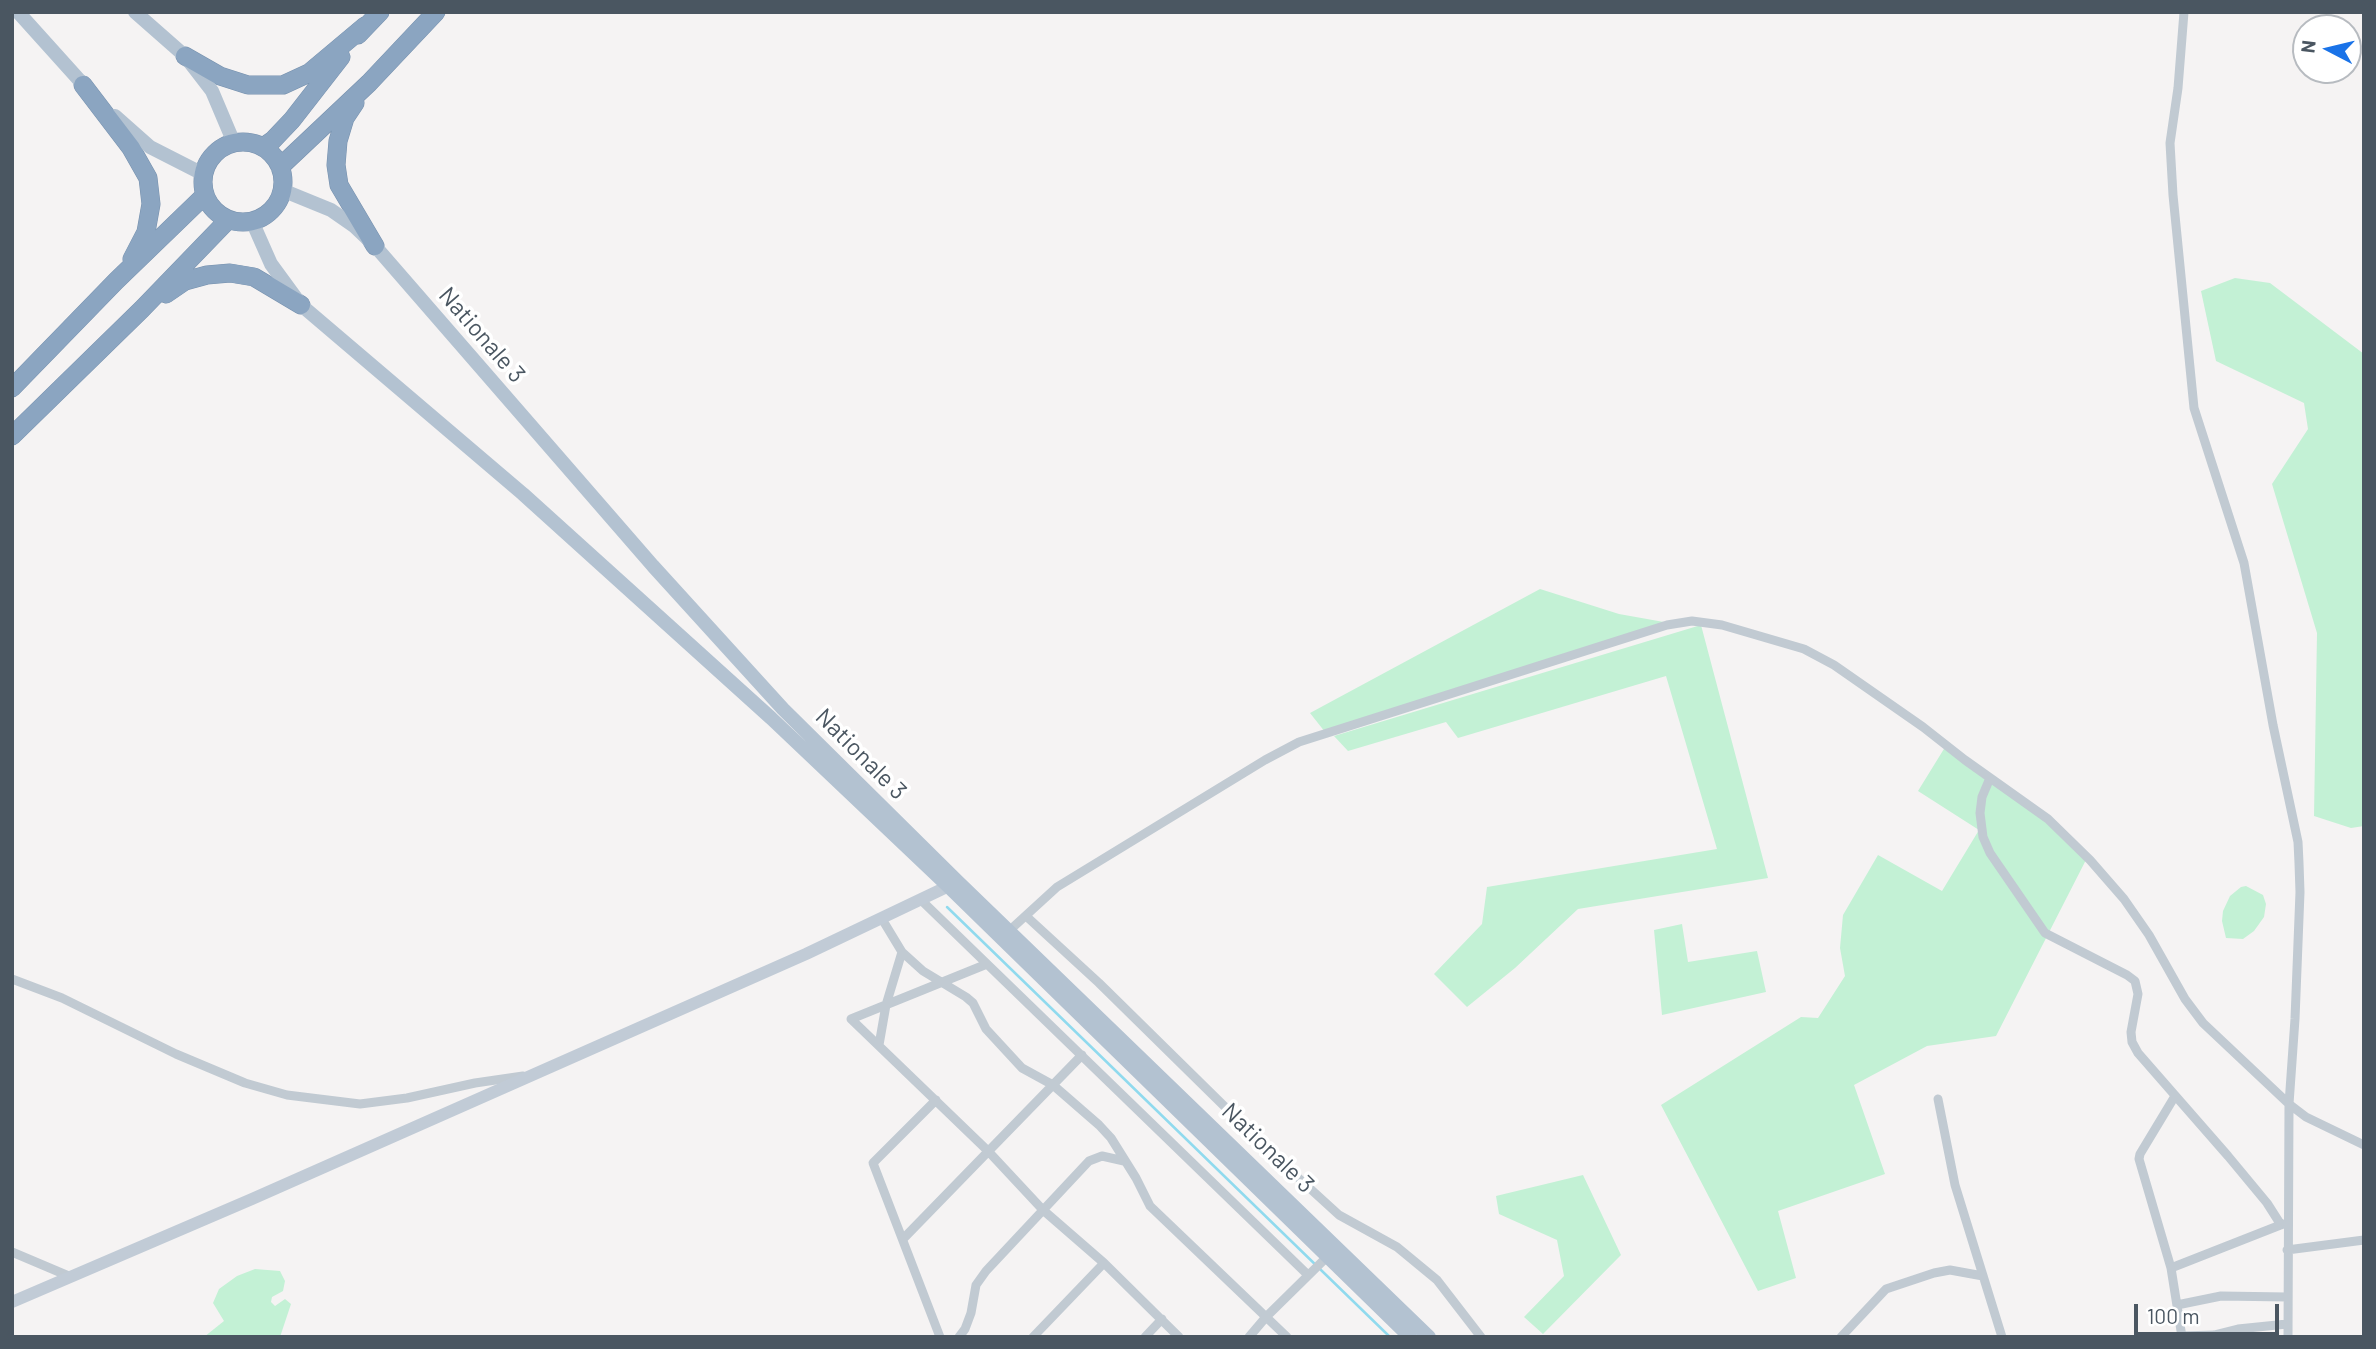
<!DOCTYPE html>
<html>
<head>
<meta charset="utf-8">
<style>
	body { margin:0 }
	#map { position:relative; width:2376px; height:1349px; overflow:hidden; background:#f5f3f3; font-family:Barlow,sans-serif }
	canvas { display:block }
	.frame { position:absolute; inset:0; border:14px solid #4a5661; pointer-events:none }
	.north { position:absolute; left:2292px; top:14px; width:70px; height:70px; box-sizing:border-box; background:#fff; border:2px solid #b7bbc0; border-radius:50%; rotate:277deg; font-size:19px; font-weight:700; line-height:28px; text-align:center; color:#4a5661 }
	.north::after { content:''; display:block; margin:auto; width:24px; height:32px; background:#1a73e8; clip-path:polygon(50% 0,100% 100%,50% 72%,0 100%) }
	.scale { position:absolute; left:2134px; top:1304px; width:145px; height:32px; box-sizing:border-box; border:4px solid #4a5661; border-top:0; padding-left:9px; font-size:21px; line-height:24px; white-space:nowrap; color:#4a5661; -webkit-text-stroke:5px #fff; paint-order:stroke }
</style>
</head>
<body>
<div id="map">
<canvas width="2376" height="1349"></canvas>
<div class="frame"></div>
<div class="north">N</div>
<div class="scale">100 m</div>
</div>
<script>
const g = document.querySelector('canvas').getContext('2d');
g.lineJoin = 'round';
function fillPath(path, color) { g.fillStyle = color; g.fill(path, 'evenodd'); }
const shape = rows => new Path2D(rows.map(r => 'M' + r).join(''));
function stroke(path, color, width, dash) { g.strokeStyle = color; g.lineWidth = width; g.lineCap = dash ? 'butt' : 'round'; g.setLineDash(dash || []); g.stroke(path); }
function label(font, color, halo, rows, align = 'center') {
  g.font = font + ' Barlow,sans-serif'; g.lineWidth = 7; g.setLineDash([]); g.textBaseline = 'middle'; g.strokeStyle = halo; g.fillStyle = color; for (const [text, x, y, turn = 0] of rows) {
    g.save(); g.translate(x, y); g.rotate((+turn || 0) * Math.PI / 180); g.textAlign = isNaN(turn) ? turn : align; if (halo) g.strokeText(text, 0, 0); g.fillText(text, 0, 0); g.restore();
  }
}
fillPath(shape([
	[2235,278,2270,283,2364,354,2364,826,2351,828,2314,816,2317,633,2272,484,2308,429,2304,403,2216,361,2201,291],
	[1540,589,1619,614,1675,624,1325,732,1310,713],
	[1701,625,1768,878,1578,909,1515,968,1467,1007,1434,974,1482,924,1487,887,1717,849,1666,676,1458,738,1446,722,1348,751,1334,736],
	[1947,744,2089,854,1996,1036,1927,1046,1854,1085,1885,1174,1778,1211,1796,1278,1758,1291,1661,1105,1801,1017,1818,1018,1845,976,1840,948,1843,915,1878,855,1942,891,1979,830,1918,791],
	[2246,886,2263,895,2266,904,2264,917,2254,931,2243,939,2226,938,2222,921,2223,911,2230,896,2241,887],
	[1682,924,1688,962,1757,951,1766,992,1662,1015,1654,930],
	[1583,1175,1621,1255,1543,1334,1524,1317,1564,1276,1557,1240,1499,1214,1496,1196],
	[255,1269,280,1271,285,1281,283,1291,272,1297,271,1302,275,1306,285,1299,291,1304,280,1337,204,1337,224,1321,213,1303,219,1289,237,1276]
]), '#c3f1d5');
stroke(shape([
	[947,907,1390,1337]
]), '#90daee', 2.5);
const highway = shape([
	[358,35,380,12],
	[185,56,220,76,248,85,283,85,309,73,365,26],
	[83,85,131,148,148,178,151,204,146,232,132,259],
	[355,103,345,118,338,141,336,165,339,185,375,246],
	'203 182a40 40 0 1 1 80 0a40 40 0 1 1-80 0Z',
	[263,147,273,140,292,120,341,57],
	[280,167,369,83,436,12],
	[166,294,185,281,207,275,230,273,254,277,301,305],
	[12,388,116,281,205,195],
	[12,436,142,309,228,220]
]);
stroke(highway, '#7690ad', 19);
stroke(shape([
	[2184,12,2178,88,2170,143,2173,195,2194,408,2244,563,2273,725,2298,842,2299,863,2300,892,2295,1019,2289,1104,2288,1337],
	[1990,778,1982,797,1980,813,1983,837,1990,853,2045,933,2127,975,2135,981,2138,994,2131,1032,2132,1042,2138,1053,2228,1156,2267,1203,2281,1225],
	[921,900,1308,1275],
	[1026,916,1099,983,1282,1163,1339,1215,1397,1247,1437,1280,1481,1337],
	[1010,930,1057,887,1265,760,1299,742,1667,625,1692,621,1722,625,1804,649,1834,665,1923,727,1965,760,2048,819,2090,860,2124,899,2149,935,2185,999,2203,1023,2289,1104,2306,1117,2364,1145],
	[902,952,923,971,966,997,973,1003,986,1029,1022,1068,1053,1085,1099,1125,1111,1138,1136,1178,1150,1206,1287,1337],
	[987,964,851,1019,988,1151,1043,1210,1104,1263,1179,1337],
	[12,979,62,998,176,1054,245,1083,287,1095,360,1104,407,1098,475,1083,523,1076],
	[879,1045,886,1005,902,952,882,919],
	[2175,1096,2140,1154,2139,1159,2171,1268,2182,1337],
	[1938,1099,1955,1185,2002,1337],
	[936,1100,873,1163,940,1337],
	[903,1239,1082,1055],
	[2287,1250,2364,1240],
	[12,1252,71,1277],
	[2171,1268,2283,1224],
	[2177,1305,2221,1296,2287,1297],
	[2182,1336,2214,1335,2238,1329,2287,1324],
	[959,1337,965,1329,971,1313,976,1285,986,1271,1089,1161,1102,1156,1124,1161],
	[1033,1337,1104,1263],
	[1145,1337,1162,1319],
	[1249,1337,1266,1317,1331,1253],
	[1841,1337,1886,1289,1934,1273,1950,1270,1983,1276]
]), '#c1cad2', 9);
stroke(shape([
	[12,1302,252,1199,806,954,955,883]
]), '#c1cbd6', 12);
stroke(shape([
	[18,12,90,92],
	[135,12,185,56,212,91,234,143],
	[115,116,150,147,203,174],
	[282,190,331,210,354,226,375,246,653,566,783,709,958,882,1429,1337],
	[252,221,271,264,301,305,523,494,771,718,948,886,1410,1337]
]), '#b3c2d1', 14);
stroke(highway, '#8ba5c1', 18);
label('24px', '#4a5661', '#fff', [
	["Nationale 3",482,335,49],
	["Nationale 3",861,754,45],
	["Nationale 3",1268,1148,44]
]);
</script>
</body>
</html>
